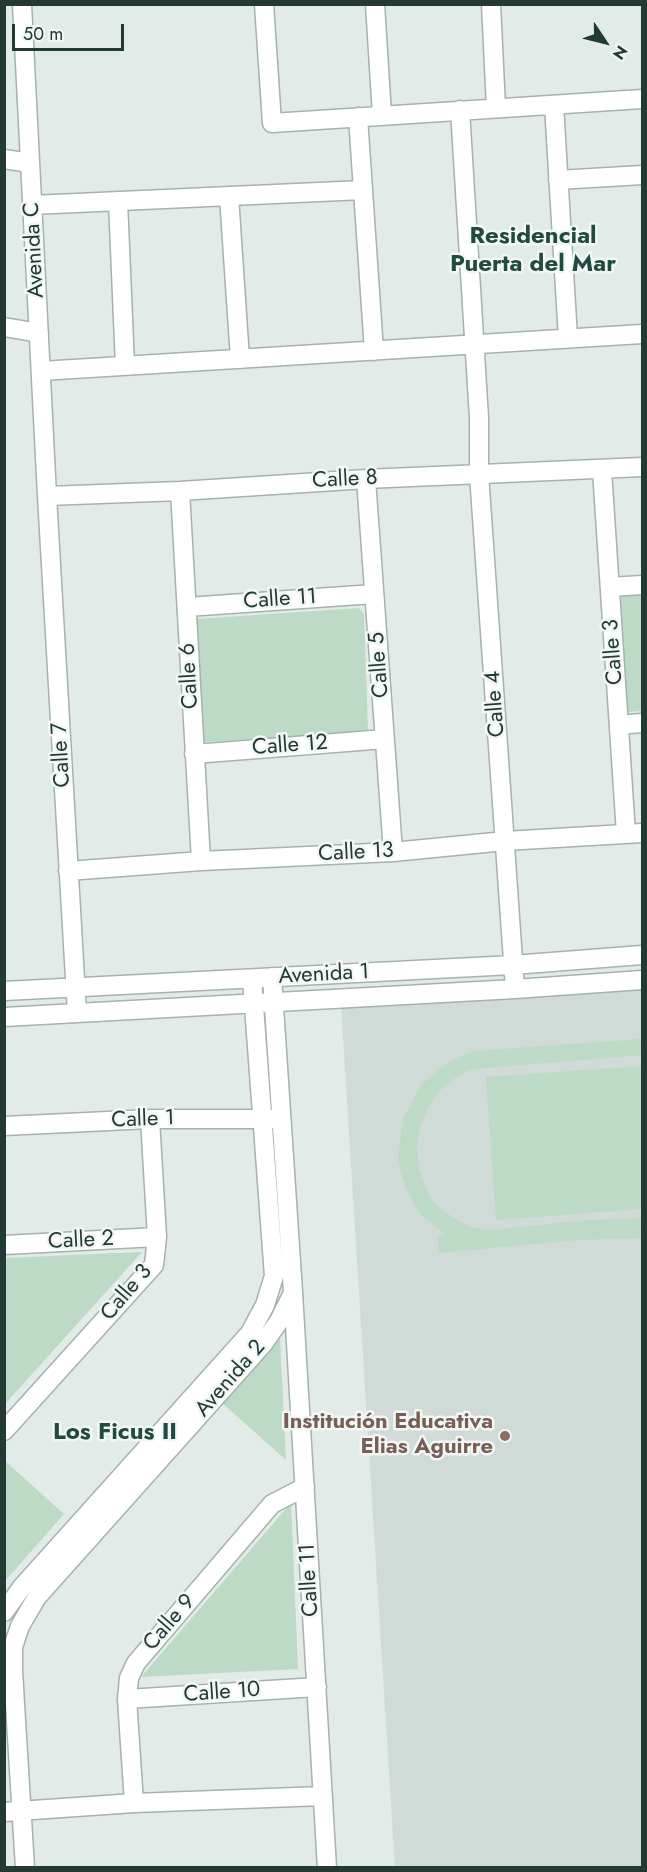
<!DOCTYPE html>
<html>
<head>
<meta charset="utf-8">
<style>
	body { margin:0 }
	#map { position:relative; width:647px; height:1872px; overflow:hidden; background:#e2ebe7; font-family:Jost,sans-serif }
	canvas { display:block }
	.frame { position:absolute; inset:0; border:6px solid #233a34; pointer-events:none }
	.north { position:absolute; left:575px; top:12px; width:60px; height:60px; -webkit-text-stroke:4px #f2f7f5; paint-order:stroke; rotate:125deg; font-size:16px; font-weight:700; line-height:24px; text-align:center; color:#233a34 }
	.north::after { content:''; display:block; margin:auto; width:21px; height:27px; background:#233a34; clip-path:polygon(50% 0,100% 100%,50% 72%,0 100%) }
	.scale { position:absolute; left:12px; top:24px; width:112px; height:27px; box-sizing:border-box; border:3px solid #233a34; border-top:0; padding-left:8px; font-size:18px; line-height:21px; white-space:nowrap; color:#233a34; -webkit-text-stroke:4px #f2f7f5; paint-order:stroke }
</style>
</head>
<body>
<div id="map">
<canvas width="647" height="1872"></canvas>
<div class="frame"></div>
<div class="north">N</div>
<div class="scale">50 m</div>
</div>
<script>
const g = document.querySelector('canvas').getContext('2d');
g.lineJoin = 'round';
function fillPath(path, color) { g.fillStyle = color; g.fill(path, 'evenodd'); }
const shape = rows => new Path2D(rows.map(r => 'M' + r).join(''));
function stroke(path, color, width, dash) { g.strokeStyle = color; g.lineWidth = width; g.lineCap = dash ? 'butt' : 'round'; g.setLineDash(dash || []); g.stroke(path); }
function label(font, color, halo, rows, align = 'center') {
  g.font = font + ' Jost,sans-serif'; g.lineWidth = 5; g.setLineDash([]); g.textBaseline = 'middle'; g.strokeStyle = halo; g.fillStyle = color; for (const [text, x, y, turn = 0] of rows) {
    g.save(); g.translate(x, y); g.rotate((+turn || 0) * Math.PI / 180); g.textAlign = isNaN(turn) ? turn : align; if (halo) g.strokeText(text, 0, 0); g.fillText(text, 0, 0); g.restore();
  }
}
fillPath(shape([
	[642,987,642,1867,395,1867,341,1005]
]), '#d0dad6');
fillPath(shape([
	[642,591,642,711,627,712,623,708,619,592],
	[359,608,364,614,368,729,365,733,202,742,193,623,197,619],
	[642,1039,642,1055,484,1068,468,1071,452,1080,438,1092,427,1110,419,1130,417,1149,419,1169,425,1187,434,1204,451,1216,470,1227,490,1230,588,1220,642,1218,642,1238,578,1240,439,1253,438,1235,445,1234,421,1215,412,1201,404,1182,398,1161,403,1119,421,1085,444,1066,460,1056,475,1051],
	[642,1066,642,1209,496,1220,486,1077],
	[142,1252,5,1404,5,1258],
	[280,1338,286,1460,221,1402],
	[5,1461,64,1514,5,1581],
	[291,1503,298,1669,141,1677]
]), '#bcdac5');
const minor = shape([
	[22,4,47,496,77,1013],
	[264,4,272,123,642,99],
	[375,4,382,115],
	[491,4,496,108],
	[554,105,568,338],
	[460,110,479,418,479,474,515,989],
	[358,117,374,351],
	[4,159,30,163],
	[558,180,642,175],
	[229,196,240,359],
	[118,201,125,366],
	[32,205,363,190],
	[4,327,39,333],
	[41,371,642,334],
	[602,470,626,834],
	[366,479,393,852],
	[180,491,201,861],
	[47,496,180,491,366,479,642,467],
	[610,587,642,585],
	[187,607,374,594],
	[619,725,642,723],
	[194,754,385,739],
	[68,871,201,861,393,852,505,841,642,833],
	[272,977,293,1292,327,1868],
	[4,991,513,965,642,955],
	[4,1017,515,989,642,980],
	[4,1126,150,1119,273,1119],
	[4,1245,157,1237],
	[4,1431,154,1265,157,1237,150,1119],
	[4,1612,22,1587,250,1333,265,1305,274,1276,252,979],
	[127,1699,317,1687],
	[134,1803,127,1699,129,1678,136,1663,272,1504,305,1487],
	[4,1812,134,1803,323,1796],
	[25,1868,13,1671,13,1647,20,1626,37,1597,263,1344,279,1321,292,1295]
]);
stroke(minor, '#a5b2ae', 21);
stroke(minor, '#fff', 18);
for (const [x, y, r, color] of [
	[505,1436,6,"#8d6e63"]
]) { const dot = new Path2D(); dot.arc(x, y, r, 0, 2 * Math.PI); g.fillStyle = color; g.fill(dot); stroke(dot, '#f2f7f5', 2); }
label('22px', '#233a34', '#f2f7f5', [
	["Avenida C",35,250,-93],
	["Calle 8",345,480,-3],
	["Calle 11",280,600,-4],
	["Calle 3",614,652,-94],
	["Calle 5",380,665,-94],
	["Calle 6",190,676,-93],
	["Calle 4",496,704,-94],
	["Calle 12",290,746,-4],
	["Calle 7",62,755,-93],
	["Calle 13",356,853,-3],
	["Avenida 1",324,975,-3],
	["Calle 1",143,1120,-2],
	["Calle 2",81,1241,-3],
	["Calle 3",127,1293,-50],
	["Avenida 2",231,1379,-49],
	["Calle 11",310,1580,-93],
	["Calle 9",170,1623,-49],
	["Calle 10",222,1693,-4]
]);
label('bold 22px', '#785e54', '#f2f7f5', [
	["Institución Educativa",493,1423],
	["Elias Aguirre",493,1448]
], 'right');
label('bold 24px', '#214a40', '#f2f7f5', [
	["Residencial",533,237],
	["Puerta del Mar",533,265],
	["Los Ficus II",115,1433]
]);
</script>
</body>
</html>
